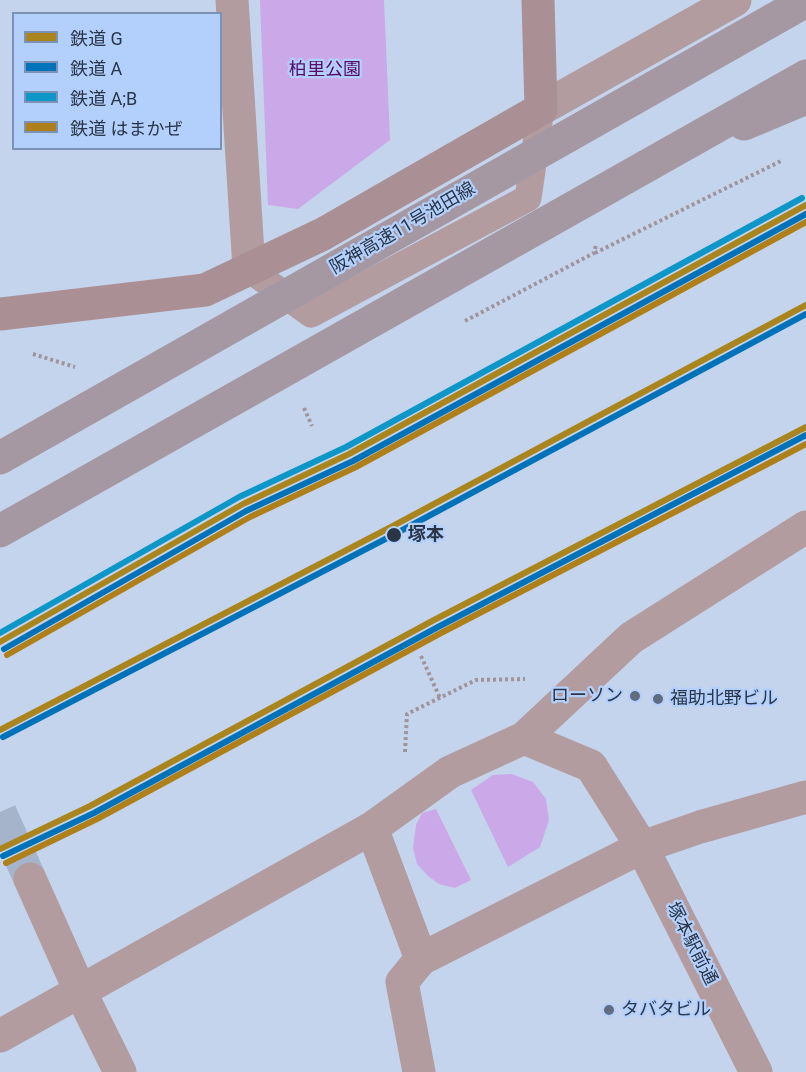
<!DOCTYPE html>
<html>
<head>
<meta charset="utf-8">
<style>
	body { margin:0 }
	#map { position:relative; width:806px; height:1072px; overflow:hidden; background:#c4d4ec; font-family:Roboto,"Noto Sans JP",sans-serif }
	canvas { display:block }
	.legend { position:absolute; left:12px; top:12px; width:210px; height:138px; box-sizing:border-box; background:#b3d0fd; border:2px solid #7c92b5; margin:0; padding:8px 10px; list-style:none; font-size:18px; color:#2a3648 }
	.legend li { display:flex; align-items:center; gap:12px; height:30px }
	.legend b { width:30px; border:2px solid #7c92b5 }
</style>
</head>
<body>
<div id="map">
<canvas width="806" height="1072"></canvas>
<ul class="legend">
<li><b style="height:8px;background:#aa851d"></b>鉄道 G</li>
<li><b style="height:8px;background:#0072ba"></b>鉄道 A</li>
<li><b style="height:8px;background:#0d96c8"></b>鉄道 A;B</li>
<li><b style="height:8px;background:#af7f19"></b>鉄道 はまかぜ</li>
</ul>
</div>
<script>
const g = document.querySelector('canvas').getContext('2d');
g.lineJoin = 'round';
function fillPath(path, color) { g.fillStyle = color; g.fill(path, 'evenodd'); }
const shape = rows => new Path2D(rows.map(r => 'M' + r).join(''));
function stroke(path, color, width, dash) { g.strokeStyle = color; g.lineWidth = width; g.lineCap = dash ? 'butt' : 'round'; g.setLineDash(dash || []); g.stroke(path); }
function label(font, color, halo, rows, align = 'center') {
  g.font = font + ' Roboto,"Noto Sans JP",sans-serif'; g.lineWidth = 4.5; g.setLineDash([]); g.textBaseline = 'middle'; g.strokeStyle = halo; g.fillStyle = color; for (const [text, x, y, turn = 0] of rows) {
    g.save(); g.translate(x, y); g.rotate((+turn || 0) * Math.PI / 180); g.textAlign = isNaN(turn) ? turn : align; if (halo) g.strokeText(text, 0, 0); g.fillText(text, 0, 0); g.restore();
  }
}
fillPath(shape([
	[260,0,384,0,390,140,298,209,268,205],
	[512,774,533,782,546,799,549,820,540,847,508,867,471,790,493,775],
	[436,809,471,880,455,888,439,884,428,876,417,864,413,848,416,825,422,813]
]), '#cba8e8');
stroke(shape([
	[0,812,30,879]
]), '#a5b4cb', 33, [33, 16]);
stroke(shape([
	[595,253,783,160],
	[465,321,594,253,596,245],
	[33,354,75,367],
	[304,408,312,426],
	[421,656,440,698],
	[405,752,407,714,476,680,525,679]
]), '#9f949c', 4, [3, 3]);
stroke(shape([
	[249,269,311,314,528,198,541,109]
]), '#b29ca0', 27);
stroke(shape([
	[232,0,249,269],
	[541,109,735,0],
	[524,738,631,638,806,527],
	[372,828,421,959],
	[30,879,80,991,120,1072],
	[0,1036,372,828,450,772,524,738,591,766,642,847,756,1072],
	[419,1072,402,982,421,959,642,847,700,827,806,797]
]), '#b29ca0', 33);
stroke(shape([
	[0,314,205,290,323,234,541,109,538,0]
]), '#aa9094', 33);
stroke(shape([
	[744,124,806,98]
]), '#a598a3', 33);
stroke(shape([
	[0,458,806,1],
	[0,531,806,76]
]), '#a598a3', 33);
stroke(shape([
	[0,642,243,504,349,454,806,205],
	[0,730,391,527,806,305],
	[0,849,90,806,434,620,806,427]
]), '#aa851d', 6);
stroke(shape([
	[4,649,246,511,353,461,806,214],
	[3,737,395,534,806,314],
	[3,856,94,813,438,627,806,435]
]), '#0072ba', 6);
stroke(shape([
	[0,633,239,497,346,447,802,198]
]), '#0d96c8', 6);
stroke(shape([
	[7,655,250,517,356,467,806,222],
	[6,863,97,819,441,633,806,444]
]), '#af7f19', 6);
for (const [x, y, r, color] of [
	[394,535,8,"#2a3648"],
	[635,696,6,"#606d81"],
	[658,699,6,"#606d81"],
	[609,1010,6,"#606d81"]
]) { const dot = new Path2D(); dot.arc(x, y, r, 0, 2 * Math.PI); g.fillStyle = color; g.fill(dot); stroke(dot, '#b3d0fd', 2); }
label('18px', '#59086a', '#b3d0fd', [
	["柏里公園",325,70]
]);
label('18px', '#2a3648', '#b3d0fd', [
	["阪神高速11号池田線",403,229,-30],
	["塚本駅前通",691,944,63]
]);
label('bold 18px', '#2a3648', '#b3d0fd', [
	["塚本",408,535]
], 'left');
label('18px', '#2a3648', '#b3d0fd', [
	["ローソン",623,696,"right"],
	["福助北野ビル",670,699],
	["タバタビル",621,1010]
], 'left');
</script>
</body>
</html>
